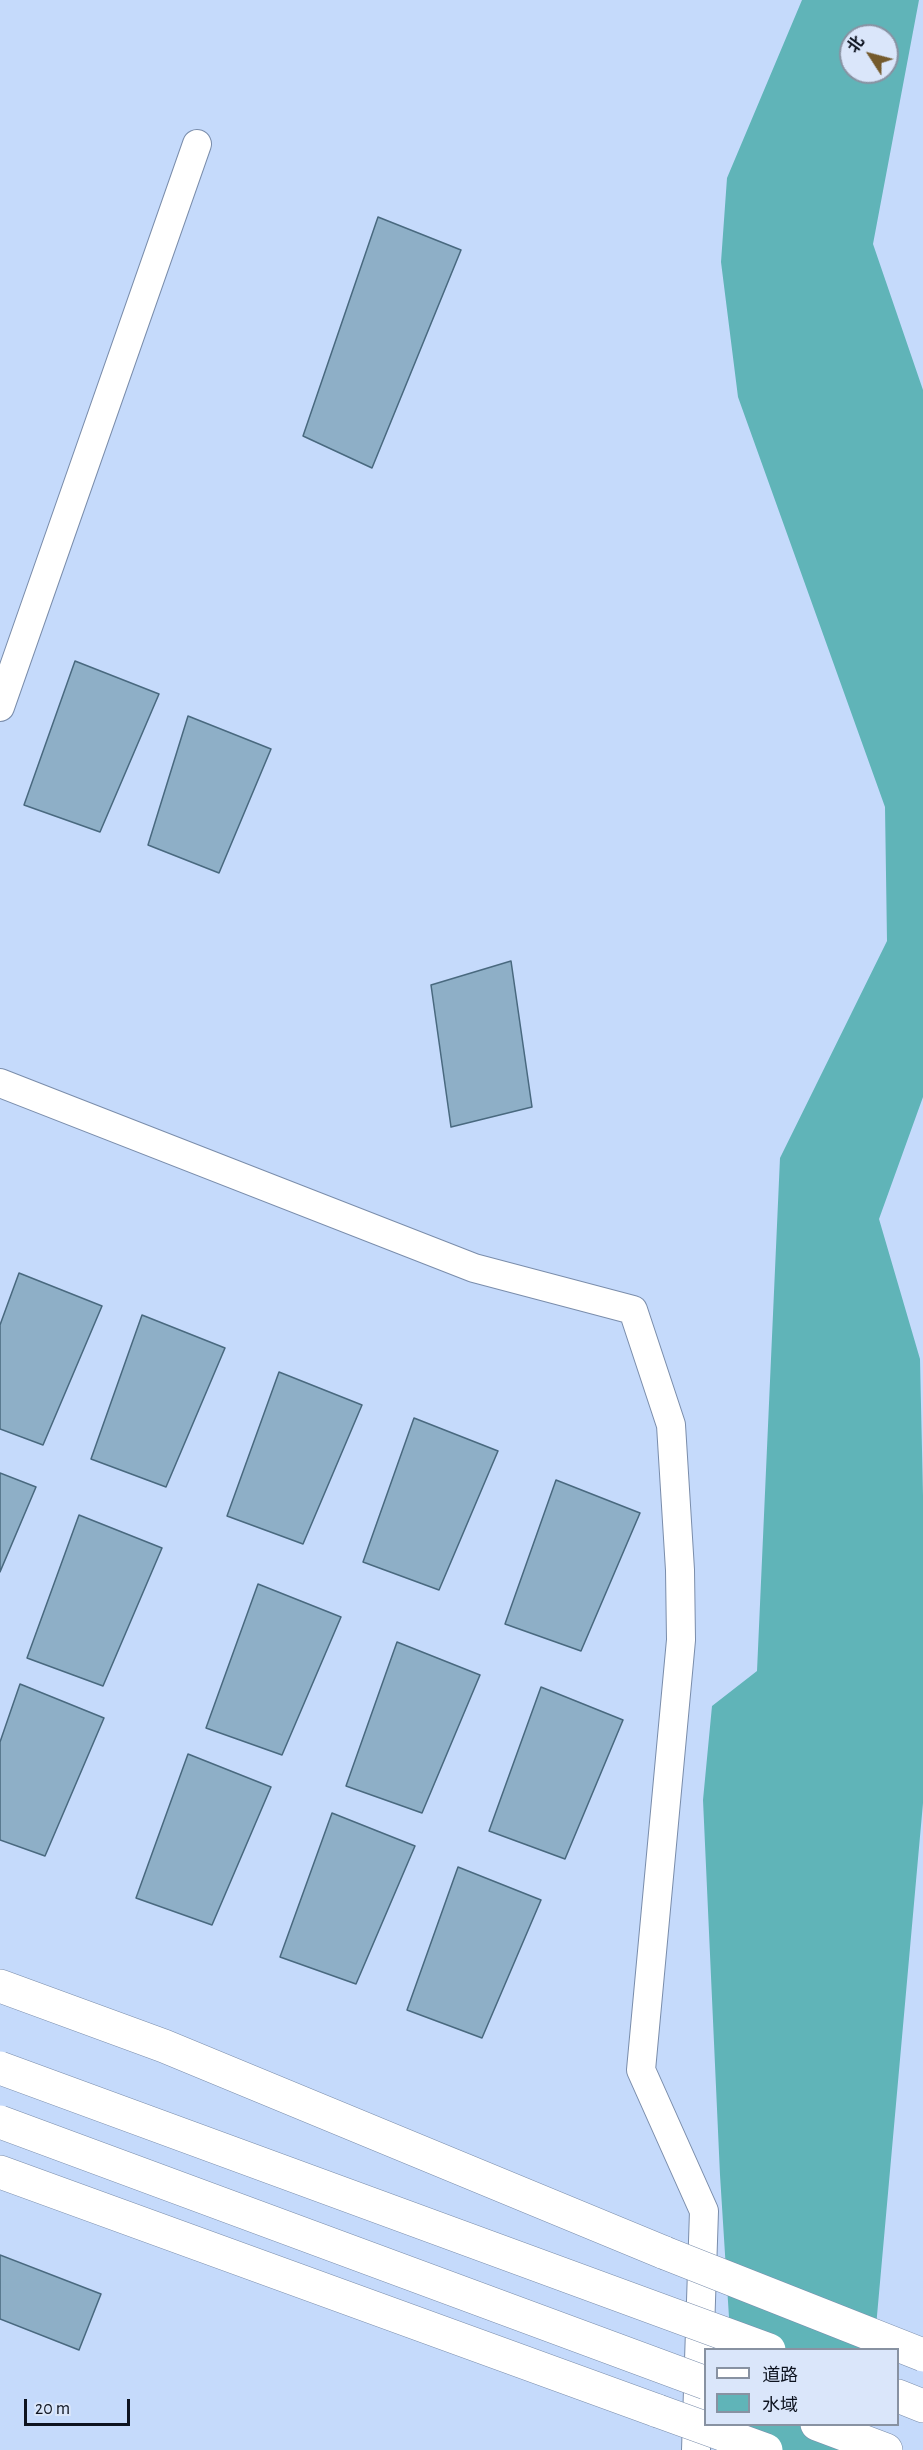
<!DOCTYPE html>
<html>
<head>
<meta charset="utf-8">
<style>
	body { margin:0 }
	#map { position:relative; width:923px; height:2450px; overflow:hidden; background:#c5dafb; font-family:"Alegreya Sans","Noto Sans SC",sans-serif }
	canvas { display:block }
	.legend { position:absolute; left:704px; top:2348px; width:195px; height:78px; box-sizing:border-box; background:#dae6fa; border:2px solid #8892a2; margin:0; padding:8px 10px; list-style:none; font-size:18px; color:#0d131f }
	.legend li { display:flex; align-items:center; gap:12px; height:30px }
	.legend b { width:30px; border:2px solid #8892a2 }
	.north { position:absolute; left:839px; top:24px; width:60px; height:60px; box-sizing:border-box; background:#dae6fa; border:2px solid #8892a2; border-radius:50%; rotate:306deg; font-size:16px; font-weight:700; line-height:24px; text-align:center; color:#0d131f }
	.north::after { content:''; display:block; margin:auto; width:21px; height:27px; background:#745a2c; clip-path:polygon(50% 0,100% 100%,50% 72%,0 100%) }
	.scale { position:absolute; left:24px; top:2399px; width:106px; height:27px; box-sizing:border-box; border:3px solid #0d131f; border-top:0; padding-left:8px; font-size:18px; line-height:21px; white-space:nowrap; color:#0d131f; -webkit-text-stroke:4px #dae6fa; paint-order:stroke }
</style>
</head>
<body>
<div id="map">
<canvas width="923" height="2450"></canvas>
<ul class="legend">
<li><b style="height:8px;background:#fff"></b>道路</li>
<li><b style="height:16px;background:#60b4b8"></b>水域</li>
</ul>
<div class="north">北</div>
<div class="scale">20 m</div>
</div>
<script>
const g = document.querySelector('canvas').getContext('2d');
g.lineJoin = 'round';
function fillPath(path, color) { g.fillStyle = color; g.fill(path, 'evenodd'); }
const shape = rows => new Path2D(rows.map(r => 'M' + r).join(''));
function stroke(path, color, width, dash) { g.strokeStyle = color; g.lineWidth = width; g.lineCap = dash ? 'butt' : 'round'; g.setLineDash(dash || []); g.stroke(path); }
fillPath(shape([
	[802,0,919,0,873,244,923,390,923,1097,879,1219,920,1359,923,1496,923,1803,874,2349,731,2349,720,2175,703,1800,712,1706,757,1671,780,1158,887,941,885,807,738,397,721,262,727,178],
	[851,36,887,36,887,72,851,72],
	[736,2425,867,2425,864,2450,737,2450]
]), '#60b4b8');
const building = shape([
	[378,217,461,250,372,468,303,436,378,217],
	[75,661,159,694,100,832,24,805,75,661],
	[188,716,271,749,219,873,148,845,188,716],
	[511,961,532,1107,451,1127,431,985,511,961],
	[19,1273,102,1306,43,1445,0,1429,0,1325,19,1273],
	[142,1315,225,1348,166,1487,91,1459,142,1315],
	[279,1372,362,1405,303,1544,227,1516,279,1372],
	[414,1418,498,1451,439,1590,363,1562,414,1418],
	[0,1473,36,1487,0,1572,0,1473],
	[556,1480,640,1513,581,1651,505,1624,556,1480],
	[79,1515,162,1548,103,1686,27,1658,79,1515],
	[258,1584,341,1617,282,1755,206,1728,258,1584],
	[397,1642,480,1675,422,1813,346,1786,397,1642],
	[20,1684,104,1718,45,1856,0,1840,0,1742,20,1684],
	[541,1687,623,1720,565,1859,489,1831,541,1687],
	[188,1754,271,1787,212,1925,136,1898,188,1754],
	[332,1813,415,1846,356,1984,280,1957,332,1813],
	[458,1867,541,1900,482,2038,407,2010,458,1867],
	[0,2255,101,2294,79,2350,0,2319,0,2255]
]);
fillPath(building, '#8eafc7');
stroke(building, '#49697f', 1.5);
const minor = shape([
	[0,707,197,144],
	[0,1083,474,1268,633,1310,671,1425,680,1570,681,1640,641,2070,704,2211,696,2450]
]);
const primary = shape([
	[0,1986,164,2046,665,2253],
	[0,2172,658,2411]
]);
const trunk = shape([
	[898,2396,923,2406],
	[817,2424,886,2450]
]);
stroke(minor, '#7a8dab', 30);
stroke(primary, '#7a8dab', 34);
stroke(trunk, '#7a8dab', 34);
stroke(minor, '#fff', 28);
stroke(primary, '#fff', 33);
stroke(trunk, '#fff', 33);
const primaryBridge = shape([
	[665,2253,923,2355],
	[658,2411,766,2450]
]);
const trunkBridge = shape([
	[0,2068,769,2350],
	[0,2122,706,2383]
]);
stroke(primaryBridge, '#7a8dab', 34, []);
stroke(trunkBridge, '#7a8dab', 34, []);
stroke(primaryBridge, '#fff', 33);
stroke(trunkBridge, '#fff', 33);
</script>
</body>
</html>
